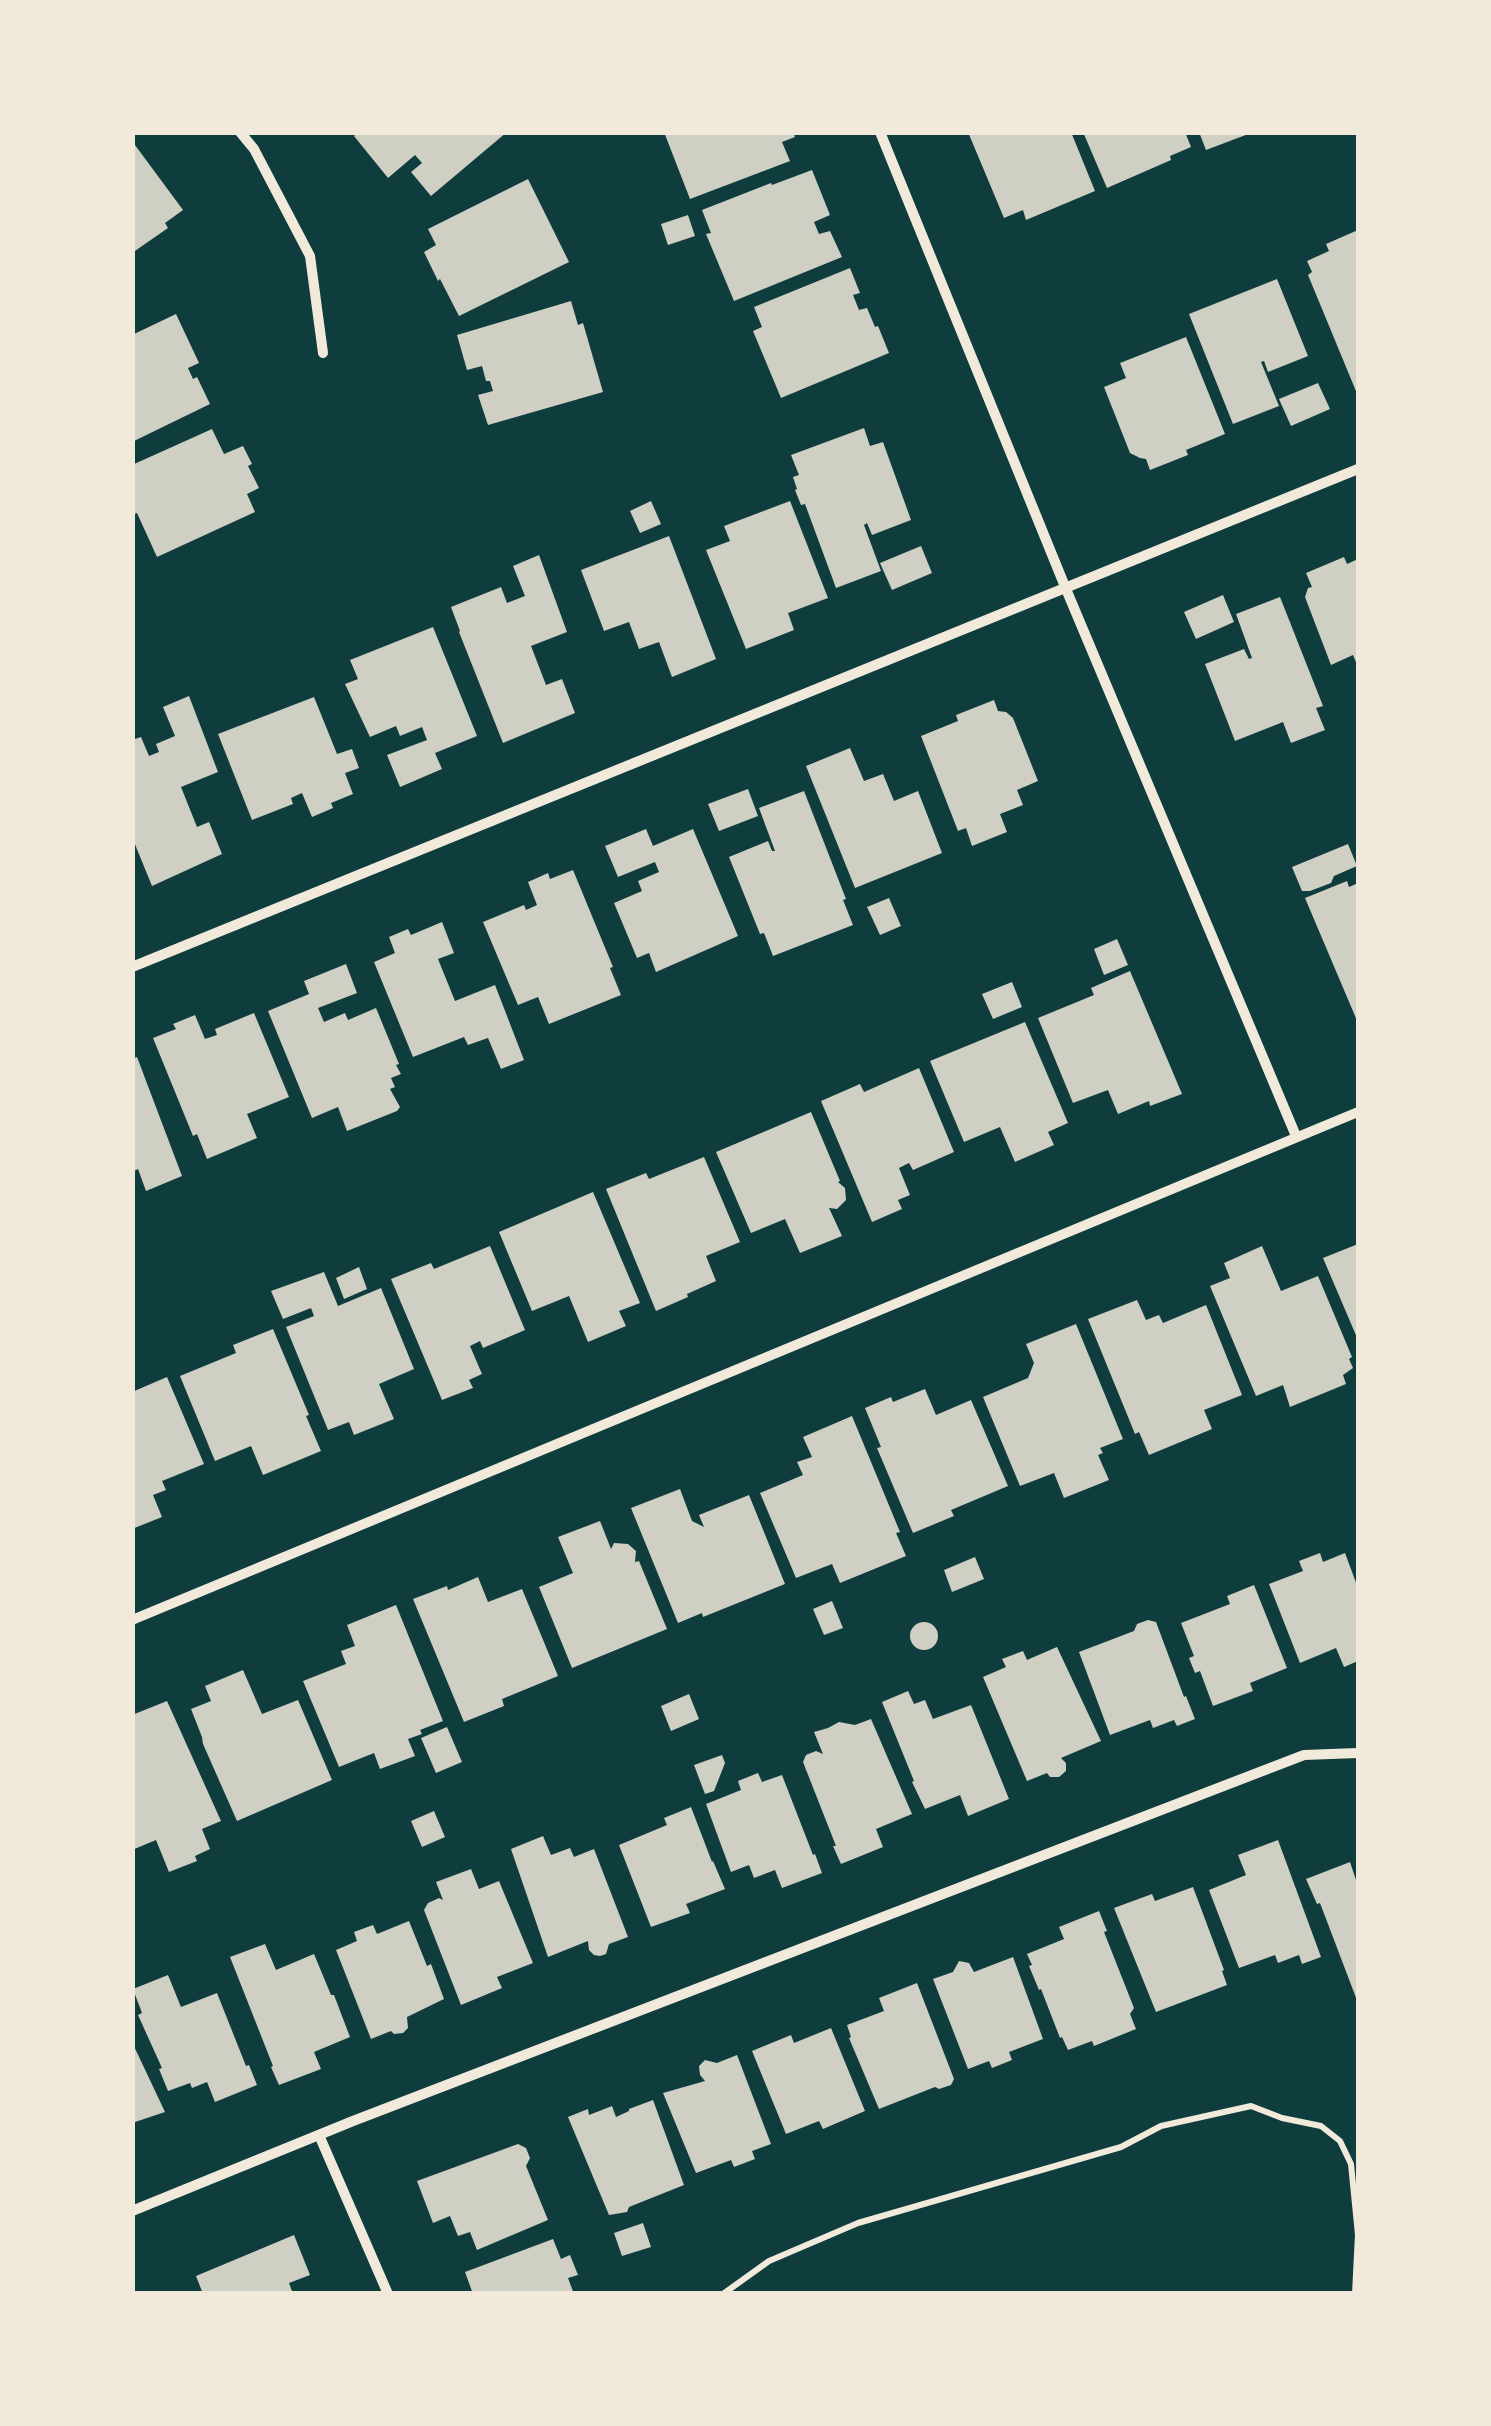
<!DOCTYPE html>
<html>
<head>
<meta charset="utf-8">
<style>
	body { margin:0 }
	#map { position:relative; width:1491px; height:2426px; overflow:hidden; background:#0f3d3e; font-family:"Golos Text",sans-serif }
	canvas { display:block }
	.frame { position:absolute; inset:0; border:135px solid #f1e9da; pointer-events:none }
</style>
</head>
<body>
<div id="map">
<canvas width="1491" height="2426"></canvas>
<div class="frame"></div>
</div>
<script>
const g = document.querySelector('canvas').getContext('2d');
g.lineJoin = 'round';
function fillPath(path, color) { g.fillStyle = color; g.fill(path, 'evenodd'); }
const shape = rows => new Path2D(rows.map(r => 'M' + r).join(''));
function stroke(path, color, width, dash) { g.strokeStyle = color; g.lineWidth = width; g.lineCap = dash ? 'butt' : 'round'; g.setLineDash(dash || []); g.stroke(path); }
fillPath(shape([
	[358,132,507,132,431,196,411,172,422,163,415,155,388,178,354,136],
	[664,132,793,132,795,137,782,142,790,161,690,199],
	[968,132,1071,132,1095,191,1026,220,1023,210,1004,218],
	[1083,132,1185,132,1191,147,1170,156,1171,160,1107,188],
	[1199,132,1251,132,1251,133,1206,150],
	[132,141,183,210,165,223,168,228,132,253],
	[812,170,830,215,814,222,819,234,830,231,842,257,734,301,706,234,711,233,702,210,771,183,772,185],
	[528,179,569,262,459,316,440,279,438,281,424,252,436,245,428,229],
	[688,215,695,236,668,245,661,224],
	[1358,230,1358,396,1308,275,1312,272,1307,261,1329,251,1326,244],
	[850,268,860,293,853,295,859,310,867,308,875,327,878,326,889,353,781,398,753,331,762,327,754,307],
	[1277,279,1308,356,1268,372,1264,361,1261,362,1279,406,1233,424,1189,314],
	[571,301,578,325,583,323,603,392,488,425,478,395,493,391,490,381,486,381,482,366,467,370,457,335],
	[176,314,199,363,188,368,193,379,197,377,210,404,132,442,132,335],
	[1186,337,1225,434,1186,450,1188,455,1150,470,1146,459,1140,458,1130,453,1104,387,1126,378,1120,363],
	[1318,383,1330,409,1291,426,1279,399],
	[864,428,870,446,883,442,911,520,872,535,867,523,864,525,881,571,836,588,805,504,801,505,795,490,797,489,793,477,799,475,791,455],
	[212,429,224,454,243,446,252,464,248,466,259,488,247,494,255,512,157,557,137,513,132,515,132,465],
	[651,501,661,524,640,533,630,511],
	[790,501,828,598,788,613,794,630,746,649,706,550,730,541,724,526],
	[669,536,716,659,672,677,659,642,639,649,629,622,604,631,581,570],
	[921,546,932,573,892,590,880,563],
	[539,555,567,632,531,646,546,685,562,679,575,713,503,743,459,632,460,631,451,607,501,587,507,603,525,596,513,566],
	[1344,557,1347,564,1358,559,1358,667,1353,655,1331,665,1305,597,1308,588,1312,587,1306,573],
	[1223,595,1234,622,1196,639,1184,612],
	[1280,597,1323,706,1316,708,1325,730,1291,743,1283,722,1235,741,1205,664,1244,649,1249,659,1252,658,1236,614],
	[433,627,477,736,435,753,442,769,400,787,387,755,427,740,422,727,400,736,396,726,370,737,345,684,358,679,350,660],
	[189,696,218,772,181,787,197,827,209,822,222,854,152,886,132,837,132,740,141,737,149,756,159,752,156,744,175,736,163,707],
	[314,697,337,754,352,749,359,768,345,773,353,794,331,803,333,808,312,817,302,793,291,798,293,804,252,820,218,734],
	[994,700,998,711,1006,712,1013,718,1038,781,1017,790,1023,805,1000,814,1007,832,972,846,966,828,958,831,921,736,958,721,956,715],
	[850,748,864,781,883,774,894,801,918,791,942,853,855,888,806,766],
	[748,789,758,816,719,831,708,804],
	[804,791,846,899,843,900,853,925,773,956,764,933,760,934,729,857,768,841,772,851,775,851,759,808],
	[646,829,653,846,693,829,738,936,656,972,649,953,637,958,614,903,642,891,638,881,659,872,655,862,618,877,605,846],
	[1348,844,1357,866,1334,876,1331,883,1310,891,1302,891,1292,867],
	[573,870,613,967,610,968,621,995,549,1024,538,997,518,1005,483,922,524,905,526,910,537,905,528,882,548,873,550,879],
	[1347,881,1349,887,1358,883,1358,1023,1305,898],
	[889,898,901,926,880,935,867,907],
	[442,922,454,953,438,959,455,1001,495,985,524,1060,501,1069,488,1038,468,1045,464,1037,413,1057,374,962,395,953,389,937,408,929,411,935],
	[1117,939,1128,965,1104,975,1094,949],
	[346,964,357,993,318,1008,324,1022,345,1013,348,1020,376,1008,399,1064,396,1065,401,1074,391,1078,395,1087,390,1089,400,1107,397,1111,347,1131,338,1107,312,1118,268,1011,309,994,304,981],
	[1130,971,1182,1094,1150,1106,1149,1101,1118,1114,1108,1090,1073,1103,1038,1018,1094,995,1091,988],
	[1012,982,1022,1007,993,1019,982,994],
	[254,1013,289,1097,247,1114,257,1138,207,1159,197,1134,193,1136,153,1038,176,1029,173,1024,195,1015,205,1039,217,1035,215,1029],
	[1025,1022,1068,1123,1048,1132,1054,1145,1015,1162,1000,1127,964,1142,930,1061],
	[137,1057,182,1176,146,1191,138,1169,132,1172,132,1059],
	[919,1068,954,1152,913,1170,909,1163,899,1168,910,1195,898,1200,902,1209,872,1222,821,1101,860,1084,864,1092],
	[811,1112,840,1181,838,1182,845,1188,846,1200,837,1209,829,1208,842,1236,800,1253,785,1219,751,1233,716,1152],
	[704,1157,740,1242,706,1256,716,1281,687,1294,688,1297,656,1311,606,1189,646,1173,649,1179],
	[593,1192,640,1303,619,1311,626,1326,588,1342,569,1296,532,1311,499,1232],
	[1358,1244,1358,1340,1323,1258],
	[490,1246,525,1330,483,1348,480,1341,470,1346,482,1374,469,1380,473,1388,442,1400,391,1279,431,1263,434,1269],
	[1262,1246,1281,1291,1318,1276,1352,1357,1349,1359,1353,1368,1343,1375,1346,1384,1290,1407,1283,1385,1256,1396,1210,1286,1230,1278,1224,1263],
	[359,1267,367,1289,344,1299,336,1278],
	[324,1272,338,1306,381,1288,414,1369,379,1384,394,1419,354,1435,349,1422,328,1430,286,1327,314,1316,311,1308,283,1319,271,1291],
	[1137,1300,1146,1320,1159,1315,1163,1323,1206,1305,1242,1395,1204,1410,1212,1429,1149,1455,1139,1432,1135,1434,1088,1319],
	[1076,1324,1123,1439,1100,1448,1103,1453,1098,1455,1109,1480,1064,1498,1054,1473,1020,1486,983,1397,1028,1378,1034,1363,1026,1344],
	[273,1329,309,1415,306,1416,321,1451,263,1475,251,1446,215,1461,180,1376,236,1353,233,1345],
	[167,1377,204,1464,162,1481,166,1490,153,1495,162,1517,132,1529,132,1392],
	[925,1389,936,1415,971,1400,1008,1486,951,1510,954,1516,913,1533,877,1448,881,1447,865,1408,891,1397,893,1402],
	[852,1416,900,1532,896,1533,906,1556,840,1583,832,1564,796,1578,760,1493,803,1475,797,1462,812,1457,803,1437],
	[680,1489,692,1521,704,1527,699,1515,749,1495,785,1584,703,1617,702,1613,678,1623,631,1508],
	[600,1521,611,1549,614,1543,628,1544,636,1551,635,1562,639,1561,667,1629,572,1668,539,1587,573,1573,558,1537],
	[1320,1553,1323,1562,1345,1553,1358,1588,1358,1661,1344,1667,1336,1648,1300,1663,1269,1584,1303,1571,1299,1561],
	[975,1557,984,1579,952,1592,944,1570],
	[478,1577,488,1602,522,1589,558,1676,502,1699,504,1706,464,1722,413,1599,447,1586,448,1590],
	[1254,1585,1287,1668,1250,1683,1253,1691,1213,1706,1200,1671,1195,1673,1189,1658,1194,1656,1181,1623,1230,1604,1227,1596],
	[832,1601,843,1628,824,1635,813,1609],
	[396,1605,443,1721,420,1730,422,1734,408,1739,415,1756,380,1769,374,1753,339,1767,303,1681,346,1664,341,1651,355,1646,347,1625],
	[1148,1620,1156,1622,1184,1697,1186,1696,1195,1719,1177,1726,1174,1720,1153,1728,1150,1720,1110,1735,1079,1652,1134,1631,1137,1624],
	'910 1636a14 14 0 1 1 28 0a14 14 0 1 1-28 0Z',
	[1057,1647,1101,1741,1061,1758,1066,1763,1066,1771,1059,1777,1050,1777,1047,1773,1027,1781,983,1677,1006,1667,1002,1659,1023,1651,1027,1660],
	[243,1670,262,1714,298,1700,332,1780,237,1821,203,1744,202,1737,191,1709,211,1701,205,1686],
	[908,1691,914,1704,925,1700,933,1719,971,1705,1009,1799,968,1816,960,1795,925,1809,912,1782,914,1781,882,1702],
	[689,1694,699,1719,671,1731,661,1706],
	[167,1701,221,1821,202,1829,210,1849,195,1856,197,1861,169,1872,156,1840,132,1850,132,1715],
	[871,1719,912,1814,876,1829,883,1847,841,1864,833,1846,836,1846,803,1762,806,1755,816,1751,823,1754,814,1732,828,1728,839,1722,855,1725],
	[447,1727,462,1762,436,1773,421,1738],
	[722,1755,725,1763,714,1791,705,1794,694,1765],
	[758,1773,762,1782,782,1775,813,1855,815,1854,822,1873,782,1888,775,1870,754,1878,749,1865,731,1872,706,1804,741,1790,738,1781],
	[691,1807,712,1862,713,1861,725,1889,686,1904,690,1913,651,1927,619,1845,667,1825,664,1818],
	[434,1811,445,1837,422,1847,411,1821],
	[543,1836,551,1855,570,1848,574,1857,594,1849,628,1937,609,1944,606,1954,600,1956,594,1955,589,1950,588,1941,548,1957,511,1849],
	[1278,1840,1321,1957,1302,1964,1299,1955,1278,1963,1275,1955,1239,1968,1209,1890,1246,1875,1238,1855],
	[1350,1862,1356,1880,1358,1879,1358,2003,1320,1903,1317,1904,1306,1879],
	[471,1869,479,1889,499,1881,533,1963,497,1977,502,1988,461,2005,424,1910,428,1903,439,1898,443,1900,436,1882],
	[1193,1887,1224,1970,1222,1971,1227,1985,1156,2012,1114,1908,1152,1894,1155,1901],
	[1099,1911,1107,1931,1104,1932,1134,2008,1130,2014,1136,2029,1094,2046,1092,2041,1068,2050,1062,2037,1060,2038,1041,1989,1039,1990,1029,1966,1032,1965,1027,1954,1064,1939,1059,1927],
	[409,1921,427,1966,431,1964,444,1999,407,2017,408,2028,403,2033,394,2034,391,2031,371,2039,336,1950,357,1941,354,1932,373,1925,377,1934],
	[265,1944,276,1970,314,1954,331,1995,334,1995,350,2037,314,2052,321,2069,279,2085,271,2067,273,2066,230,1957],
	[1013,1957,1043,2039,1009,2052,1012,2060,992,2068,989,2061,968,2069,933,1979,953,1972,959,1961,969,1963,974,1972],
	[168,1975,181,2007,217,1993,246,2066,249,2065,257,2085,215,2102,207,2082,192,2088,190,2083,168,2091,159,2069,162,2068,138,2015,142,2013,133,1989],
	[917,1983,954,2079,951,2085,939,2089,935,2087,879,2109,849,2038,851,2037,847,2025,884,2011,879,1998],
	[831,2028,865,2111,823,2129,819,2121,786,2134,752,2051,791,2035,794,2043],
	[132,2042,165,2112,132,2123],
	[737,2055,771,2144,752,2151,755,2159,734,2167,731,2160,696,2173,663,2093,705,2081,700,2075,699,2066,705,2060,717,2063],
	[653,2100,684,2185,629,2207,627,2212,609,2215,568,2117,588,2109,589,2115,612,2106,616,2117,629,2111,629,2109],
	[518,2144,526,2148,530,2158,526,2166,548,2220,477,2250,470,2232,458,2236,450,2216,433,2223,417,2181],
	[643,2223,651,2247,622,2256,614,2233],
	[294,2235,310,2275,289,2283,293,2294,203,2294,196,2276],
	[553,2239,561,2259,570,2255,578,2275,568,2278,574,2294,473,2294,465,2272]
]), '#cfcfc3');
stroke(shape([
	[723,2294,769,2261,858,2223,1121,2147,1161,2126,1251,2106,1282,2118,1321,2126,1340,2141,1351,2164,1358,2235],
	[1355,2294,1358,2234]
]), '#f1e9da', 6);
stroke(shape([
	[240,132,254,149,310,256,323,353],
	[880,132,1066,589,1296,1136],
	[132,967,1358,469],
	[132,1620,1358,1112],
	[319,2135,388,2294],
	[132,2211,353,2121,1304,1755,1358,1753]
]), '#f1e9da', 10);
</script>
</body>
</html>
